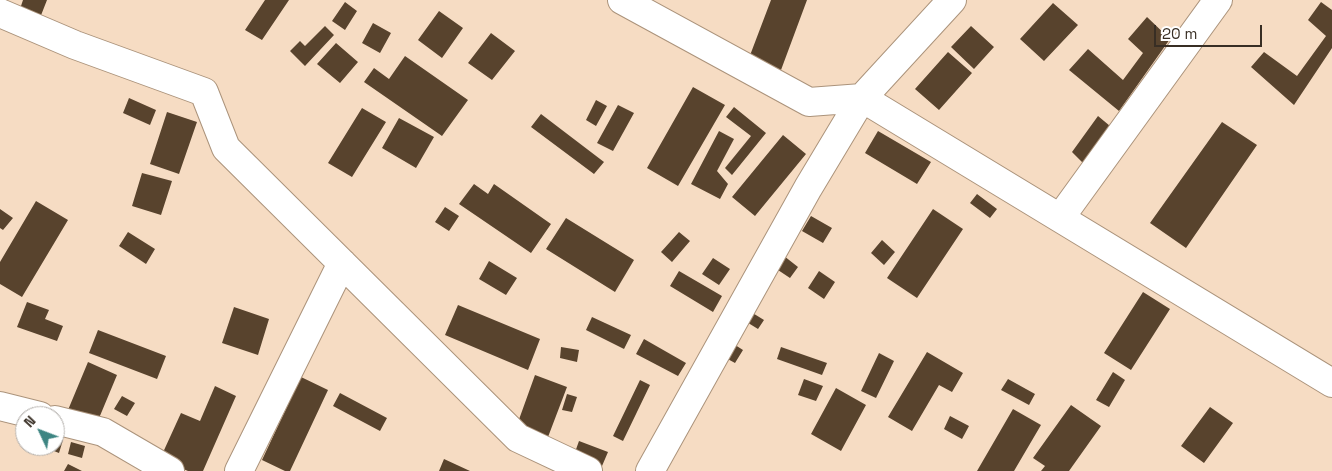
<!DOCTYPE html>
<html>
<head>
<meta charset="utf-8">
<style>
	body { margin:0 }
	#map { position:relative; width:1332px; height:471px; overflow:hidden; background:#f6dcc3; font-family:"Space Grotesk",sans-serif }
	canvas { display:block }
	.north { position:absolute; left:15px; top:406px; width:50px; height:50px; box-sizing:border-box; background:#fff; border:1px solid #afaba7; border-radius:50%; rotate:313deg; font-size:14px; font-weight:700; line-height:20px; text-align:center; color:#382e24 }
	.north::after { content:''; display:block; margin:auto; width:18px; height:22px; background:#3d8582; clip-path:polygon(50% 0,100% 100%,50% 72%,0 100%) }
	.scale { position:absolute; left:1154px; top:25px; width:108px; height:22px; box-sizing:border-box; border:2px solid #382e24; border-top:0; padding-left:6px; font-size:15px; line-height:18px; white-space:nowrap; color:#382e24; -webkit-text-stroke:4px #fff; paint-order:stroke }
</style>
</head>
<body>
<div id="map">
<canvas width="1332" height="471"></canvas>
<div class="north">N</div>
<div class="scale">20 m</div>
</div>
<script>
const g = document.querySelector('canvas').getContext('2d');
g.lineJoin = 'round';
function fillPath(path, color) { g.fillStyle = color; g.fill(path, 'evenodd'); }
const shape = rows => new Path2D(rows.map(r => 'M' + r).join(''));
function stroke(path, color, width, dash) { g.strokeStyle = color; g.lineWidth = width; g.lineCap = dash ? 'butt' : 'round'; g.setLineDash(dash || []); g.stroke(path); }
fillPath(shape([
	[23,0,47,0,38,23,18,15],
	[265,0,289,0,262,40,245,30],
	[771,0,807,0,781,70,749,58],
	[345,2,357,11,345,30,332,21],
	[1321,2,1332,10,1332,48,1294,105,1251,67,1264,52,1297,76,1326,36,1308,20],
	[1053,3,1078,25,1044,61,1020,39],
	[439,11,463,28,442,58,418,40],
	[1147,17,1170,39,1119,111,1069,70,1088,49,1123,80,1143,53,1128,39],
	[373,23,391,33,380,53,362,43],
	[325,26,334,35,305,66,290,51,300,41,305,46],
	[971,26,994,47,974,69,951,47],
	[491,33,515,51,492,80,468,63],
	[336,43,358,62,340,83,317,64],
	[948,52,972,73,939,110,915,89],
	[405,56,468,100,442,136,364,82,374,68,389,79],
	[693,87,725,105,678,186,647,168],
	[129,98,156,110,150,125,123,113],
	[596,100,607,106,596,126,586,120],
	[618,105,634,113,613,151,597,143],
	[734,107,766,133,732,175,725,168,751,136,726,117],
	[362,108,386,122,352,177,328,163],
	[167,112,197,122,179,174,150,164],
	[541,114,604,162,594,174,531,127],
	[1098,116,1110,126,1084,164,1072,152],
	[399,118,434,137,416,168,382,148],
	[1222,122,1257,145,1186,248,1150,223],
	[719,131,734,139,717,171,728,184,720,199,691,184],
	[878,131,931,162,917,184,865,153],
	[783,135,806,154,755,216,732,197],
	[142,173,172,181,161,215,132,206],
	[474,184,488,194,494,184,551,224,531,253,459,204],
	[977,194,997,209,990,218,970,203],
	[36,201,68,220,22,297,0,284,0,262],
	[445,207,459,216,449,231,435,222],
	[0,209,13,218,3,230,0,228],
	[933,209,963,229,917,298,887,278],
	[811,216,832,228,823,243,802,231],
	[566,218,634,260,615,292,546,249],
	[128,232,155,249,146,264,119,246],
	[679,232,690,241,672,262,661,252],
	[882,240,895,252,884,265,871,253],
	[784,256,798,267,790,278,775,268],
	[713,258,730,269,719,285,702,274],
	[489,261,517,278,506,295,479,279],
	[679,271,722,296,713,312,670,286],
	[819,271,835,282,824,299,808,288],
	[1143,292,1170,309,1131,370,1104,353],
	[27,302,49,310,45,319,63,326,57,341,17,327],
	[458,305,540,339,528,370,445,335],
	[234,307,269,319,258,355,222,343],
	[751,312,764,320,758,329,745,321],
	[592,317,631,335,624,349,586,330],
	[98,330,166,356,157,379,89,353],
	[644,339,686,363,678,376,636,354],
	[732,343,743,350,735,363,724,357],
	[561,347,579,350,577,362,560,358],
	[781,347,827,363,822,375,777,359],
	[927,352,963,373,952,392,939,385,912,431,888,417],
	[879,353,894,361,876,398,861,391],
	[88,362,117,375,97,423,68,410],
	[1113,372,1125,380,1109,407,1096,400],
	[535,375,567,387,548,437,517,425],
	[301,377,328,390,290,471,285,471,262,460],
	[804,379,823,386,816,401,798,395],
	[1008,379,1035,394,1029,405,1001,390],
	[640,380,650,385,623,441,613,436],
	[215,386,236,396,203,471,188,471,160,459,181,413,200,421],
	[836,388,866,405,841,451,811,434],
	[340,393,387,418,380,431,333,406],
	[567,394,577,397,572,412,562,410],
	[122,396,135,403,127,416,114,409],
	[1071,405,1101,426,1069,471,1041,471,1045,466,1033,458],
	[1210,407,1233,423,1204,463,1181,446],
	[1013,409,1041,425,1014,471,977,471],
	[950,416,969,426,962,439,944,429],
	[55,438,63,440,59,453,41,446,55,446],
	[579,441,608,452,602,466,574,455],
	[71,442,85,446,82,458,68,454],
	[444,459,470,471,439,471],
	[68,464,82,471,64,471]
]), '#58432d');
const street = shape([
	[622,0,809,102,862,98,1332,383],
	[0,13,75,45,204,92,226,148,518,438,588,471],
	[1060,218,1218,0],
	[0,406,40,416],
	[55,420,103,432,170,471],
	[239,471,342,263],
	[650,471,808,188,862,98,952,0]
]);
stroke(street, '#ab937b', 30);
stroke(street, '#fff', 28);
</script>
</body>
</html>
